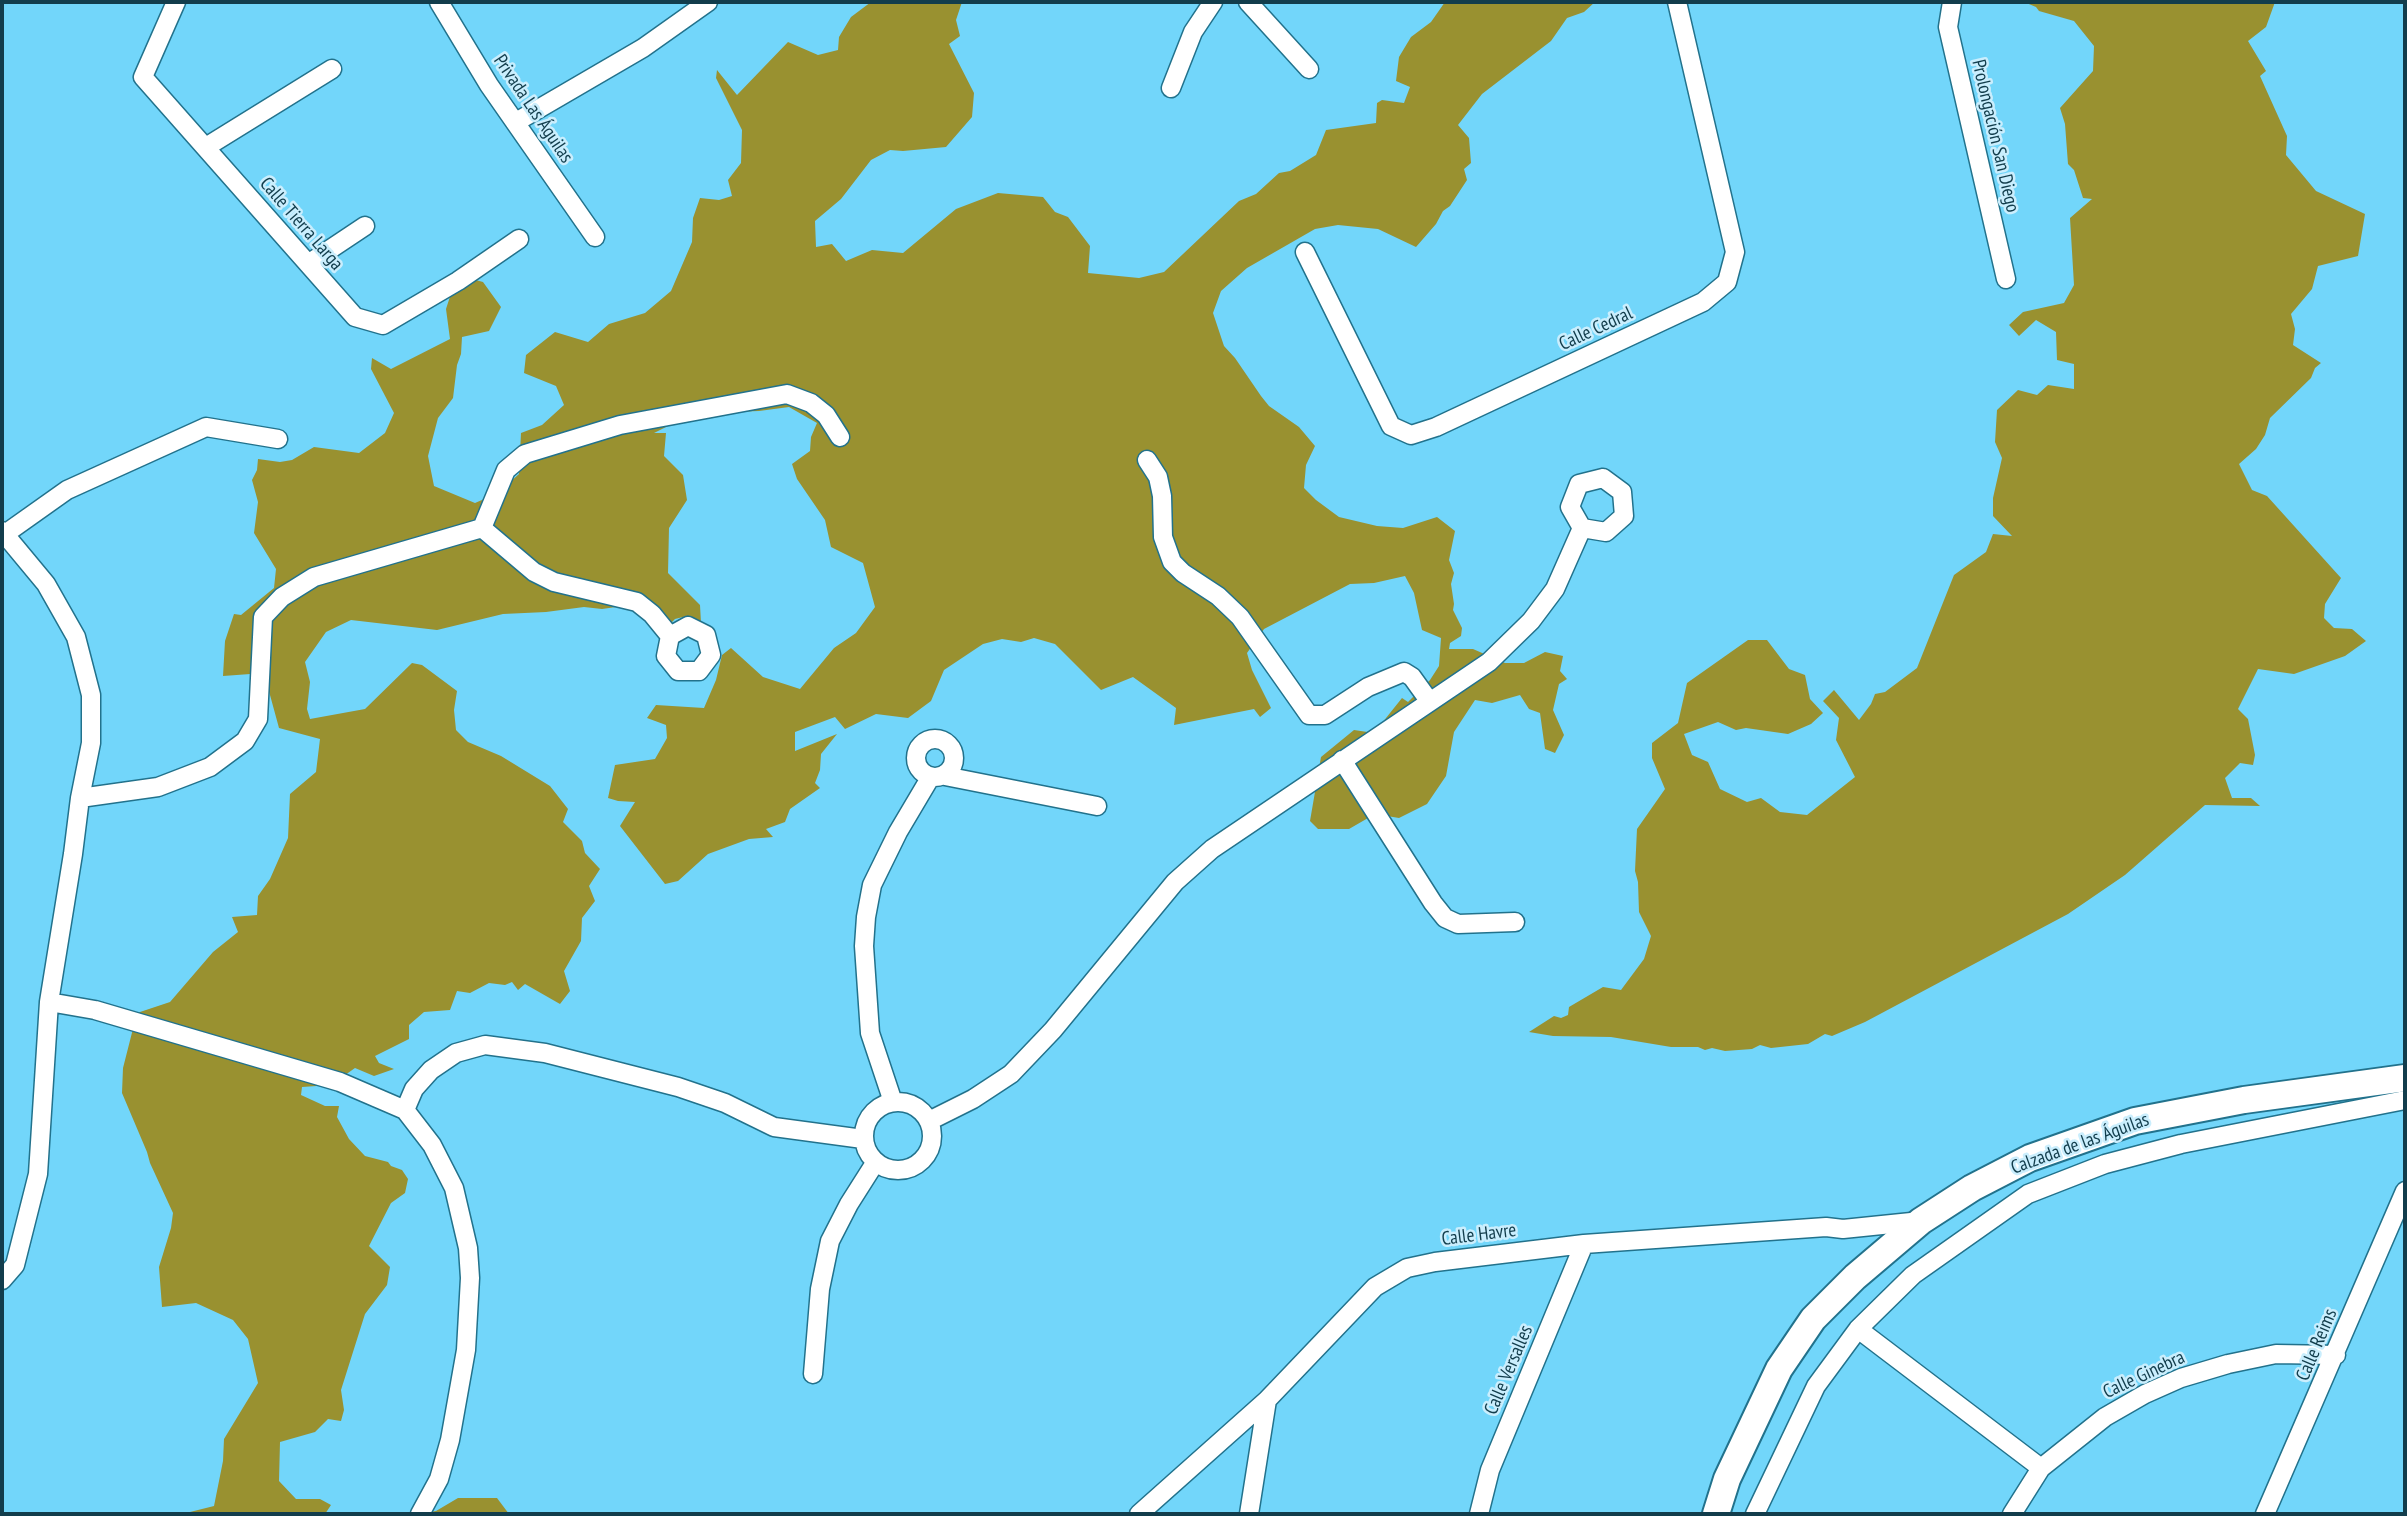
<!DOCTYPE html>
<html>
<head>
<meta charset="utf-8">
<style>
	body { margin:0 }
	#map { position:relative; width:2407px; height:1516px; overflow:hidden; background:#72d6fa; font-family:"PT Sans Narrow",sans-serif }
	canvas { display:block }
	.frame { position:absolute; inset:0; border:4px solid #123d4c; pointer-events:none }
</style>
</head>
<body>
<div id="map">
<canvas width="2407" height="1516"></canvas>
<div class="frame"></div>
</div>
<script>
const g = document.querySelector('canvas').getContext('2d');
g.lineJoin = 'round';
function fillPath(path, color) { g.fillStyle = color; g.fill(path, 'evenodd'); }
const shape = rows => new Path2D(rows.map(r => 'M' + r).join(''));
function stroke(path, color, width, dash) { g.strokeStyle = color; g.lineWidth = width; g.lineCap = dash ? 'butt' : 'round'; g.setLineDash(dash || []); g.stroke(path); }
function label(font, color, halo, rows, align = 'center') {
  g.font = font + ' "PT Sans Narrow",sans-serif'; g.lineWidth = 5; g.setLineDash([]); g.textBaseline = 'middle'; g.strokeStyle = halo; g.fillStyle = color; for (const [text, x, y, turn = 0] of rows) {
    g.save(); g.translate(x, y); g.rotate((+turn || 0) * Math.PI / 180); g.textAlign = isNaN(turn) ? turn : align; if (halo) g.strokeText(text, 0, 0); g.fillText(text, 0, 0); g.restore();
  }
}
fillPath(shape([
	[871,2,962,2,956,20,960,36,949,44,974,93,972,117,946,147,903,151,890,150,871,160,841,199,815,221,816,247,832,244,846,261,872,250,903,253,956,209,998,193,1043,197,1055,212,1068,217,1090,246,1088,273,1139,278,1164,272,1239,201,1256,194,1279,173,1290,171,1316,155,1326,130,1376,123,1377,103,1382,100,1404,103,1410,87,1396,81,1399,57,1411,37,1431,22,1445,2,1595,2,1584,12,1567,18,1551,41,1482,94,1458,125,1469,138,1471,163,1464,169,1467,180,1450,206,1443,211,1436,224,1416,247,1378,229,1338,225,1315,229,1247,268,1221,291,1213,313,1224,346,1235,358,1261,396,1269,406,1299,427,1315,446,1306,465,1304,488,1316,500,1339,517,1377,526,1403,528,1437,517,1455,531,1449,560,1454,573,1451,584,1454,604,1453,610,1462,628,1461,636,1450,643,1449,649,1473,649,1505,663,1524,663,1545,652,1563,656,1560,671,1567,679,1559,684,1553,710,1564,735,1555,753,1545,749,1540,713,1529,709,1520,695,1492,703,1475,700,1454,732,1446,776,1427,804,1399,818,1375,814,1349,829,1318,829,1310,821,1321,757,1354,730,1374,733,1402,698,1408,702,1430,680,1439,666,1441,638,1422,630,1414,593,1405,576,1374,583,1350,584,1264,629,1247,653,1252,670,1271,708,1260,717,1254,709,1174,725,1176,708,1133,677,1101,690,1055,644,1034,638,1021,642,1002,639,983,644,944,670,931,701,908,718,876,714,845,729,835,717,795,732,795,751,837,734,821,754,820,770,815,783,820,788,790,809,785,822,766,829,773,837,749,839,708,854,678,881,665,884,620,826,635,802,618,801,608,798,615,765,655,759,667,738,666,725,647,718,656,705,704,708,716,680,722,655,731,648,763,677,800,689,834,648,856,633,875,607,863,563,831,547,825,520,797,479,792,464,810,451,811,437,817,423,789,407,759,411,704,413,678,421,654,433,666,433,664,456,683,475,687,500,669,528,668,573,700,605,701,623,687,616,675,619,666,628,642,612,620,603,616,607,602,609,584,607,546,612,503,614,437,630,351,620,326,632,305,662,310,682,307,709,310,719,365,709,412,663,422,665,457,691,454,710,456,730,468,742,501,756,550,786,568,809,563,822,582,841,585,853,600,869,589,886,595,901,582,918,581,941,564,971,570,991,560,1004,525,984,518,990,512,982,505,985,489,983,470,993,457,991,450,1010,424,1012,409,1025,409,1039,375,1056,379,1063,394,1069,374,1076,355,1068,331,1085,302,1087,301,1095,325,1106,339,1106,337,1117,349,1139,365,1156,388,1162,391,1166,402,1170,408,1179,405,1193,391,1203,369,1246,390,1267,387,1285,365,1314,341,1390,344,1410,341,1421,328,1419,315,1432,280,1442,279,1481,296,1499,320,1499,331,1505,325,1514,189,1514,190,1512,214,1506,223,1461,224,1439,258,1383,248,1339,233,1320,196,1303,162,1307,159,1267,171,1228,173,1213,150,1163,147,1152,122,1093,123,1068,137,1013,170,1002,213,952,238,932,232,917,257,915,258,896,270,879,288,838,290,794,316,772,320,739,279,728,264,673,223,676,225,641,234,614,241,615,274,588,276,569,254,533,258,502,252,480,257,470,258,459,280,462,292,460,314,447,359,453,385,433,394,413,371,369,372,358,391,369,450,339,446,309,457,275,483,282,501,307,489,331,462,337,461,354,457,365,453,398,438,418,428,456,434,486,475,503,498,493,519,474,521,433,542,425,564,405,556,386,524,373,526,355,555,332,588,342,609,324,645,313,671,291,692,242,693,218,700,198,719,200,732,196,728,180,741,163,742,130,716,78,717,70,737,95,788,42,818,55,838,50,839,37,851,17],
	[2024,2,2275,2,2266,27,2248,41,2266,71,2260,76,2287,136,2286,155,2316,191,2365,214,2358,256,2318,266,2312,289,2291,314,2295,329,2293,345,2321,363,2315,368,2311,378,2270,418,2265,435,2256,449,2239,464,2252,490,2267,496,2341,578,2325,604,2324,618,2334,628,2352,629,2366,641,2345,656,2294,674,2258,669,2238,709,2248,719,2255,755,2253,765,2240,763,2225,778,2232,798,2251,798,2260,806,2205,805,2125,875,2068,914,1865,1022,1832,1036,1825,1034,1808,1044,1771,1048,1760,1045,1752,1049,1725,1051,1712,1048,1705,1050,1698,1047,1671,1047,1611,1037,1553,1036,1529,1032,1554,1016,1561,1018,1568,1015,1569,1007,1603,987,1621,990,1644,959,1651,936,1639,912,1638,882,1635,871,1637,829,1665,789,1652,758,1652,743,1678,723,1687,683,1748,640,1767,640,1789,669,1805,675,1810,699,1823,713,1811,724,1788,734,1746,728,1736,730,1718,722,1684,734,1692,755,1708,762,1720,789,1747,802,1761,798,1780,812,1807,815,1855,777,1836,740,1839,718,1823,701,1834,690,1859,720,1871,704,1875,694,1885,692,1917,668,1954,575,1986,552,1993,534,2012,536,1993,516,1993,498,2002,458,1995,442,1997,410,2018,390,2037,395,2048,385,2074,389,2074,364,2057,360,2056,332,2036,320,2019,336,2009,325,2023,312,2064,303,2074,285,2070,218,2092,199,2083,198,2074,170,2068,164,2065,124,2060,108,2093,71,2094,46,2074,21,2039,11,2036,7],
	[458,1498,497,1498,509,1514,417,1514,436,1511]
]), '#999130');
const street = shape([
	[176,2,143,77,355,317,383,325,458,281,519,239],
	[439,2,489,85,595,237],
	[1248,2,1309,69],
	[1952,2,1948,27,2006,279],
	[1171,88,1193,32,1213,2],
	[516,122,643,48,708,2],
	[206,147,332,69],
	[1305,252,1391,426,1411,435,1436,427,1703,302,1727,282,1735,252,1677,2],
	[308,264,365,226],
	[1147,460,1158,477,1162,496,1163,537,1172,562,1183,573,1218,596,1240,617,1309,715,1325,715,1368,687,1404,672,1412,677,1430,702],
	[1603,478,1622,492,1624,516,1606,532,1582,528,1570,507,1579,484,1603,478],
	[482,528,506,470,525,454,620,425,787,394,811,403,826,415,840,437],
	[2,531,46,584,76,637,91,695,91,743,80,798,73,854,49,1002,38,1174,15,1265,2,1280],
	[5,534,67,490,206,427,278,439],
	[688,626,706,635,711,655,699,671,678,671,666,656,670,636,688,626],
	'916 758a19 19 0 1 1 38 0a19 19 0 1 1-38 0Z',
	[1342,760,1433,903,1445,918,1458,924,1515,922],
	[945,776,1097,806],
	[80,798,158,787,210,767,245,741,258,719,263,617,282,597,314,577,482,528,534,572,554,582,637,602,652,614,670,636],
	[49,1002,95,1010,340,1082,405,1110,432,1145,454,1188,468,1248,470,1278,466,1350,450,1440,439,1479,420,1514],
	'864 1136a34 34 0 1 1 68 0a34 34 0 1 1-68 0Z',
	[893,1102,870,1033,864,946,866,917,872,885,898,832,930,778],
	[405,1110,414,1089,431,1070,456,1053,485,1045,545,1053,678,1087,725,1103,774,1127,863,1139],
	[929,1121,973,1099,1011,1074,1053,1030,1175,882,1212,849,1489,662,1531,621,1555,589,1582,528],
	[1858,1329,2041,1468],
	[813,1374,820,1289,830,1241,849,1204,875,1163],
	[1139,1514,1267,1400,1375,1287,1407,1268,1435,1262,1584,1244,1826,1227,1843,1229,1921,1221],
	[1249,1514,1267,1400],
	[1479,1514,1490,1470,1584,1244],
	[1755,1514,1816,1386,1858,1329,1913,1275,2028,1194,2105,1164,2181,1144,2405,1100],
	[2012,1514,2041,1468,2105,1417,2145,1394,2181,1378,2228,1364,2276,1354,2336,1355],
	[2265,1514,2405,1191]
]);
const secondary = shape([
	[1716,1514,1727,1479,1779,1369,1813,1319,1855,1277,1921,1221,1972,1188,2030,1158,2135,1121,2244,1100,2405,1078]
]);
stroke(street, '#22728c', 21);
stroke(secondary, '#22728c', 30);
stroke(street, '#fff', 18);
stroke(secondary, '#fff', 26);
label('19px', '#123d4c', '#caeefd', [
	["Privada Las Águilas",533,109,56],
	["Prolongación San Diego",1995,136,77],
	["Calle Tierra Larga",301,224,49],
	["Calle Cedral",1596,329,-25],
	["Calzada de las Águilas",2080,1144,-20],
	["Calle Havre",1479,1235,-7],
	["Calle Reims",2317,1345,-67],
	["Calle Versalles",1509,1370,-67],
	["Calle Ginebra",2144,1375,-25]
]);
</script>
</body>
</html>
